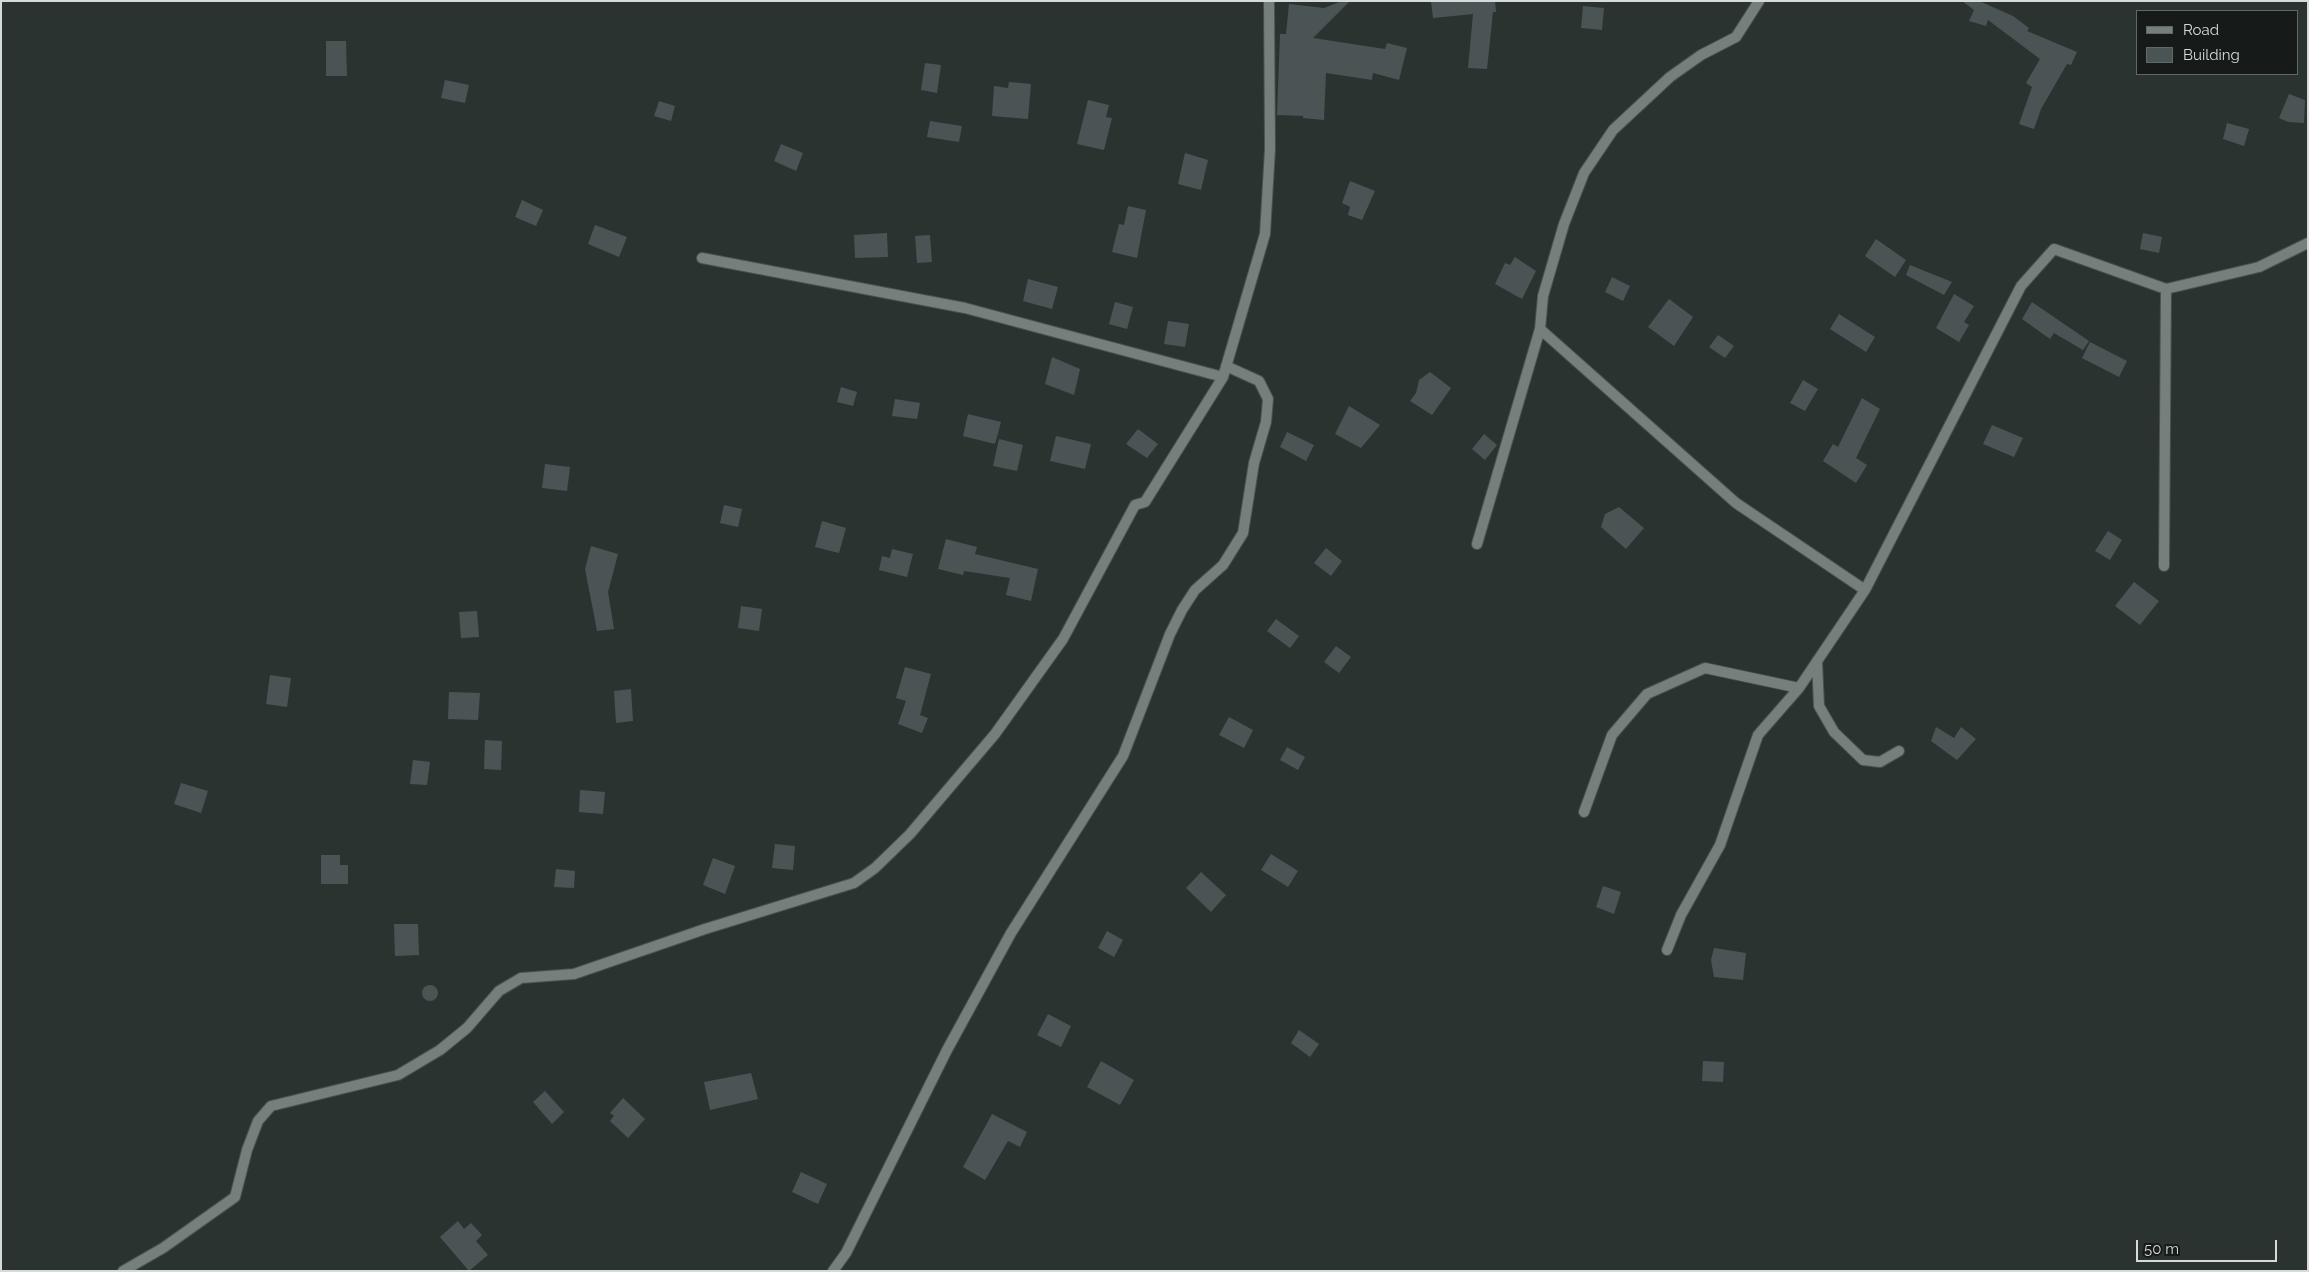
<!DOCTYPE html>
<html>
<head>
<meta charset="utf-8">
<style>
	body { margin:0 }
	#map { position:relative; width:2309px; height:1272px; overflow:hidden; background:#2b3330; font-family:Raleway,sans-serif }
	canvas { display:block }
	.frame { position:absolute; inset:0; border:2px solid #d6dbd9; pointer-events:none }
	.legend { position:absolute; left:2136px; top:10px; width:162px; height:65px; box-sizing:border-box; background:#161a18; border:1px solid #636765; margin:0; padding:6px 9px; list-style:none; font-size:15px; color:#d6dbd9 }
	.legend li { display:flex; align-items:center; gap:10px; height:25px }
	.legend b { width:25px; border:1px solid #636765 }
	.scale { position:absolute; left:2136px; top:1240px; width:141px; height:22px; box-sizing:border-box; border:2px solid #d6dbd9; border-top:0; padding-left:6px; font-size:15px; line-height:18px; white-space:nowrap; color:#d6dbd9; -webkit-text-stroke:4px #161a18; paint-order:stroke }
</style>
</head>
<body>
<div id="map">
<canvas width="2309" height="1272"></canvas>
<div class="frame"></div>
<ul class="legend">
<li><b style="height:6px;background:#757f7b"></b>Road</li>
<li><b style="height:14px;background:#4b5455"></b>Building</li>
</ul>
<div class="scale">50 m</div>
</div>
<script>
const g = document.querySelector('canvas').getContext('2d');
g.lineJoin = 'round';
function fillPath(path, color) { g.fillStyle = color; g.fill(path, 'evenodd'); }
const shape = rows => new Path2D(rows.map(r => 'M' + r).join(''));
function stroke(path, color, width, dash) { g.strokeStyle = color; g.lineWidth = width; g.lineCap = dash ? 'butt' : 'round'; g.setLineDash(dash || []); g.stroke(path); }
fillPath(shape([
	[1342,1,1350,1,1313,38,1385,49,1387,43,1407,48,1399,80,1373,73,1372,80,1326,73,1324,120,1303,118,1303,116,1277,115,1280,34,1286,34,1289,4,1324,8],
	[1431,1,1495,1,1496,12,1493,12,1487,69,1468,68,1473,14,1433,18],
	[1962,1,1979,1,2013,16,2029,28,2027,31,2077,52,2071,65,2067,64,2041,109,2034,129,2019,124,2032,87,2026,83,2040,59,1988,20,1986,26,1969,21,1974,10],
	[1583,6,1604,8,1602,30,1581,28],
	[326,41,346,41,347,76,326,76],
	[925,63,941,65,937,93,921,90],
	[445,80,469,85,465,103,441,98],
	[1009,82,1031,84,1028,119,992,116,994,86,1008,88],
	[2289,94,2305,100,2304,123,2288,122,2279,118],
	[1088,100,1109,105,1106,117,1112,118,1104,150,1077,144],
	[659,101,675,106,671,121,654,116],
	[930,121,962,126,959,142,927,137],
	[2227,123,2249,129,2244,146,2223,139],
	[781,144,803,153,796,171,774,161],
	[1185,153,1208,160,1201,190,1178,184],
	[1350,181,1375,191,1362,220,1348,215,1350,207,1342,203],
	[522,200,543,210,536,226,515,217],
	[1128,206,1146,210,1137,258,1112,252,1119,224,1124,225],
	[595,225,627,237,619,257,588,244],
	[887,233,888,257,855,258,854,235],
	[2143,233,2162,237,2159,253,2140,249],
	[930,235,932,262,917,263,915,236],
	[1876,239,1906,260,1895,277,1865,256],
	[1515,257,1536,271,1522,299,1495,284,1505,263,1510,265],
	[1910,265,1952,282,1944,295,1906,275],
	[1612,277,1630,286,1623,301,1605,292],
	[1028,279,1058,287,1052,309,1023,301],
	[1954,294,1974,306,1964,322,1969,325,1959,342,1936,328],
	[1669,299,1693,317,1674,346,1648,327],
	[1115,302,1133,307,1127,329,1109,324],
	[2032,302,2089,341,2083,350,2054,333,2050,339,2022,319],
	[1839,314,1875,337,1866,352,1830,329],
	[1168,321,1189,324,1185,347,1164,344],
	[1718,335,1734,346,1725,358,1709,347],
	[2090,342,2127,361,2119,377,2082,358],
	[1052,357,1080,369,1074,395,1045,384],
	[1430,372,1451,388,1432,415,1410,401,1416,393,1419,380],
	[1803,380,1818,389,1805,411,1790,403],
	[841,387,857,392,853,406,837,402],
	[1862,398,1880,409,1856,458,1867,465,1856,483,1823,461,1833,444,1838,447],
	[895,399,920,403,917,419,892,416],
	[1349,406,1380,425,1361,448,1335,434],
	[968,414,1001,422,995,444,963,436],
	[1992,425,2023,438,2014,457,1983,444],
	[1138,429,1158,444,1147,458,1126,444],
	[1287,432,1314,445,1306,461,1280,447],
	[1484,434,1497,445,1485,460,1472,449],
	[1056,436,1091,444,1085,469,1050,461],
	[999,439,1023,445,1017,471,993,466],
	[545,464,570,467,567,491,542,488],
	[724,505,742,509,738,527,720,523],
	[1619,507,1644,528,1626,549,1601,527,1605,514],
	[822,521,846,528,839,553,815,547],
	[2108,531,2122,540,2110,560,2095,551],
	[946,539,977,547,975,554,1038,569,1031,601,1006,595,1010,578,964,571,963,575,938,569],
	[591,546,618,554,608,592,614,629,597,631,585,569],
	[1326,548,1342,561,1331,576,1314,563],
	[892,549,913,554,907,577,879,570,882,556,890,558],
	[2134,582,2159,601,2140,625,2115,606],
	[741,606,762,609,759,631,738,628],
	[477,611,479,637,461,638,459,612],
	[1276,619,1299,636,1290,648,1267,631],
	[1336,646,1351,657,1339,673,1324,662],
	[905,667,931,674,920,715,928,718,922,733,898,724,906,701,896,698],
	[270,675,291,678,287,707,266,704],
	[631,689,633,721,616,723,614,691],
	[449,692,480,693,478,720,448,719],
	[1229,717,1253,730,1244,748,1219,735],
	[1936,727,1954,738,1961,727,1976,739,1957,760,1931,741],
	[485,740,502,741,501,770,484,769],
	[1287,747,1305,757,1298,770,1280,760],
	[413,760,430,762,427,785,410,784],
	[181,783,208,791,201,813,174,804],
	[580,790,605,792,603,814,579,812],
	[775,844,795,846,793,870,772,868],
	[1271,854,1298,871,1288,887,1261,870],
	[321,855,340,855,340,865,348,865,348,884,321,884],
	[713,858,735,866,725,894,703,885],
	[556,869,575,871,574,888,554,887],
	[1201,872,1226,895,1211,912,1186,888],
	[1603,886,1621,892,1614,914,1596,907],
	[394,924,418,924,419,955,395,956],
	[1107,931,1123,940,1114,957,1098,948],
	[1714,948,1746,953,1743,980,1714,977,1711,960],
	'422 993a8 8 0 1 1 16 0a8 8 0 1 1-16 0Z',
	[1048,1014,1071,1026,1061,1047,1037,1035],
	[1299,1030,1319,1044,1310,1057,1291,1043],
	[1101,1061,1134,1080,1120,1105,1087,1087],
	[1703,1061,1724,1062,1723,1082,1702,1081],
	[751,1073,758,1099,710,1110,704,1082],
	[545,1091,564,1112,552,1124,533,1102],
	[623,1098,645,1119,628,1138,610,1121,614,1116,610,1113],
	[992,1114,1027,1132,1020,1147,1008,1141,985,1180,963,1167],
	[801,1172,827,1184,818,1204,792,1192],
	[458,1221,464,1229,471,1223,482,1235,476,1241,488,1255,469,1271,440,1237]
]), '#4b5455');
const minor = shape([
	[702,258,965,308,1223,377],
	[1540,329,1736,503,1865,590],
	[1477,544,1540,329,1543,296,1564,224,1584,173,1613,130,1670,77,1701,55,1736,37,1759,1],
	[2164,566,2166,289],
	[1817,661,1819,706,1834,732,1863,760,1880,762,1899,751],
	[1584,812,1612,735,1647,694,1705,668,1799,688],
	[1667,950,1681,915,1720,845,1758,735,1799,688,1865,590,2021,286,2054,249,2166,289,2259,267,2308,243],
	[123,1271,163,1248,235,1197,247,1150,258,1121,271,1106,398,1075,440,1050,467,1028,499,991,521,978,574,974,705,929,854,883,875,868,910,834,995,734,1063,639,1135,505,1145,502,1223,377,1265,234,1270,149,1269,1],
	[833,1271,846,1253,947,1050,1011,933,1123,756,1170,634,1182,610,1195,590,1223,565,1243,533,1254,463,1266,422,1268,399,1259,381,1226,366]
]);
stroke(minor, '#4a514e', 12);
stroke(minor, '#757f7b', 10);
</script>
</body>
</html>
